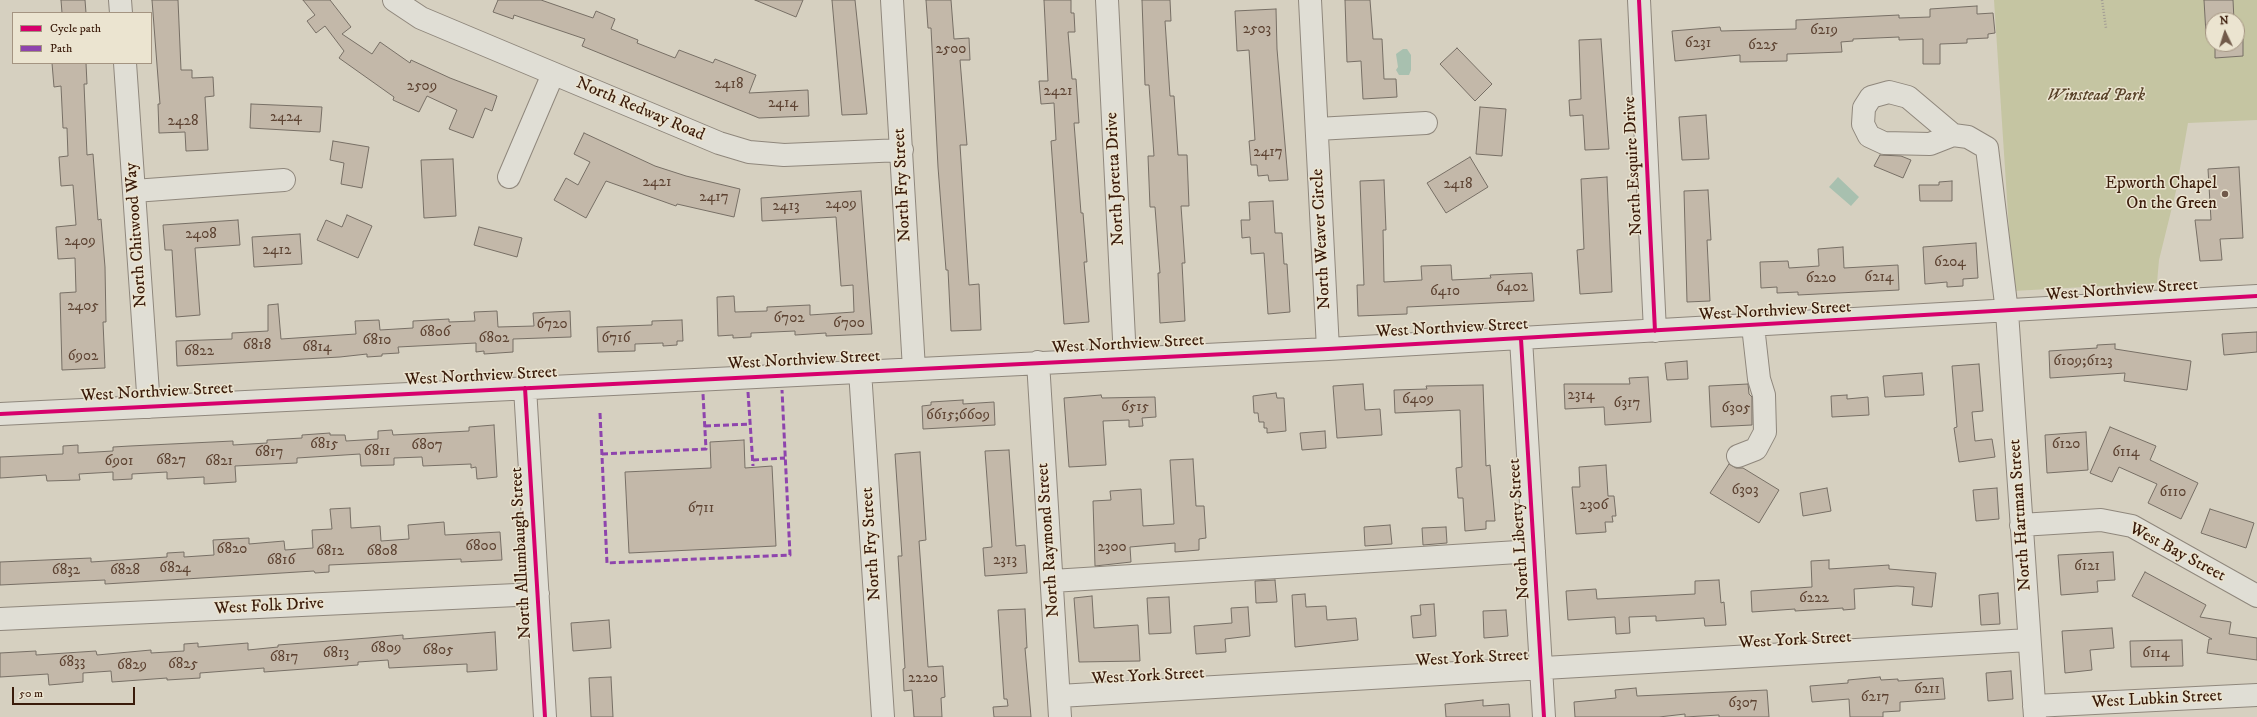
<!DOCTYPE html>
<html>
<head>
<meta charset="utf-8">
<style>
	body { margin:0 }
	#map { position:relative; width:2257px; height:717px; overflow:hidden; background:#d6d0c0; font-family:"IM FELL DW Pica",serif }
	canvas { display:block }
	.legend { position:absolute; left:12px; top:12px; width:140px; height:52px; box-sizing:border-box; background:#ebe4d0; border:1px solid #a49481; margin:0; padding:5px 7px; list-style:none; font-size:12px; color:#3a1b0a }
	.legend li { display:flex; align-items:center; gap:8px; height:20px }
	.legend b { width:20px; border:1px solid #a49481 }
	.north { position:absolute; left:2205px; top:12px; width:40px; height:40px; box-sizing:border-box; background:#ebe4d0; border:1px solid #a49481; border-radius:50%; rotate:356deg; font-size:11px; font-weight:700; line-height:16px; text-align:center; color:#3a1b0a }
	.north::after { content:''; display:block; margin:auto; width:14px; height:18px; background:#715a4a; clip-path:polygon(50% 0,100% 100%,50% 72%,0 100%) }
	.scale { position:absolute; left:12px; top:687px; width:123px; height:18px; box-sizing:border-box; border:2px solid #3a1b0a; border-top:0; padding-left:5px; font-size:12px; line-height:14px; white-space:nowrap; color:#3a1b0a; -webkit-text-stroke:3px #ebe4d0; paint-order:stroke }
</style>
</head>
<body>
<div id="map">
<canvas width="2257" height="717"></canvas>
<ul class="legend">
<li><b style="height:5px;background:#d6006c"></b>Cycle path</li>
<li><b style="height:5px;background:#8e44ad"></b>Path</li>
</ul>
<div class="north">N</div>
<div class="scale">50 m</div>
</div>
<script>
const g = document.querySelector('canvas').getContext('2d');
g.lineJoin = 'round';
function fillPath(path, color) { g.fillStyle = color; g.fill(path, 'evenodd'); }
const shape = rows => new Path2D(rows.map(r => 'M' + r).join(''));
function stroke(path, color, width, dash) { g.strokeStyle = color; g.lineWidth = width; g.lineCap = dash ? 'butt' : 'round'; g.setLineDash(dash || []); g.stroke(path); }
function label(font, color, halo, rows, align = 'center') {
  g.font = font + ' "IM FELL DW Pica",serif'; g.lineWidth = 3; g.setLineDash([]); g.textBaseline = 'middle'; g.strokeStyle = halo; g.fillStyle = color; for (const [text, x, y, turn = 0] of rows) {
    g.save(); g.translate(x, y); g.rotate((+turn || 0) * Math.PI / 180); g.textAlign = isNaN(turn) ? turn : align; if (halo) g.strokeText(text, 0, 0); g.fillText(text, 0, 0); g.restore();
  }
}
fillPath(shape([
	[1994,0,2257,0,2257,120,2188,123,2176,191,2159,260,2157,283,2013,291],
	[2213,20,2237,20,2237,44,2213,44]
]), '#c5c5a2');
fillPath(shape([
	[1403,49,1407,49,1411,55,1411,70,1409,75,1399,75,1396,70,1398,67,1396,54],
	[1838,177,1859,197,1851,206,1829,187]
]), '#a8c0af');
const building = shape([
	[61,0,85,0,86,13,62,13,61,0],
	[152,0,178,0,181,70,192,70,192,78,213,77,214,96,205,97,208,150,186,151,185,132,159,133,158,104,160,104,152,0],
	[303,0,330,0,351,27,342,34,372,54,380,42,410,63,411,60,450,78,497,96,492,111,485,108,473,138,449,129,457,110,427,96,419,112,393,100,394,97,339,58,344,51,325,26,316,33,307,21,315,15,303,0],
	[498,0,541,0,593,18,596,11,615,19,611,29,638,40,637,43,675,58,679,50,713,63,715,59,756,75,749,93,808,90,809,116,759,118,582,46,585,39,514,15,513,19,493,12,498,0],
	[755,0,803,0,796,17,755,0],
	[832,0,855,0,867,114,842,115,832,0],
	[926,0,951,0,954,39,969,38,970,60,960,60,967,145,960,145,969,285,979,284,981,330,951,331,948,270,946,270,938,167,931,28,928,28,926,0],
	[1044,0,1071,0,1071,13,1074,13,1075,32,1068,32,1072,79,1076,79,1079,123,1074,123,1081,213,1083,213,1087,262,1084,262,1089,322,1064,324,1051,141,1056,140,1054,103,1041,104,1039,81,1048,81,1044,0],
	[1142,0,1170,0,1171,21,1165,21,1170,96,1174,96,1178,155,1187,155,1189,206,1181,206,1185,263,1182,263,1185,321,1160,323,1158,273,1160,273,1155,207,1150,207,1148,156,1154,156,1149,85,1145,85,1142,0],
	[1345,0,1370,0,1373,39,1382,39,1384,79,1396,79,1397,97,1363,99,1361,61,1347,62,1345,0],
	[2204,0,2233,0,2234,20,2213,20,2213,34,2206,34,2204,0],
	[1977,6,1977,14,1993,13,1995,33,1988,34,1988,38,1967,39,1967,43,1940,44,1940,64,1923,64,1923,39,1899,40,1899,37,1853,39,1853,41,1841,42,1842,52,1787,54,1787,61,1740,62,1740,55,1675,61,1672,31,1720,27,1721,31,1796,29,1796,20,1899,15,1899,18,1930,17,1930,9,1977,6],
	[1276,9,1277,49,1288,180,1269,181,1268,175,1258,176,1257,165,1251,165,1249,141,1255,140,1249,50,1237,51,1235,11,1276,9],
	[1601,39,1609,149,1585,150,1583,115,1570,116,1569,100,1581,99,1579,40,1601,39],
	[2243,39,2243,56,2215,58,2215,44,2237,44,2237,40,2243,39],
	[1457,48,1492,84,1475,101,1440,64,1457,48],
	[52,63,86,63,87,84,84,84,87,155,93,154,98,220,101,219,105,267,106,322,103,322,105,368,62,370,60,293,76,292,75,258,58,259,56,227,76,225,73,185,61,186,59,157,68,156,67,128,63,128,61,86,54,87,52,63],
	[251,104,322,107,320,132,250,128,251,104],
	[1480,107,1506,109,1502,156,1476,154,1480,107],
	[1706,115,1709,159,1682,160,1679,117,1706,115],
	[584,133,655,166,686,176,740,189,734,217,677,204,676,206,606,181,586,218,554,200,566,178,578,185,590,162,574,154,584,133],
	[333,141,369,147,362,188,341,184,344,163,330,160,333,141],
	[1880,155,1901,156,1911,160,1903,178,1874,166,1880,155],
	[1470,157,1488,187,1446,213,1427,183,1470,157],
	[453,159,456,216,424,218,421,160,453,159],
	[2239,167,2243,238,2220,239,2222,260,2200,261,2195,220,2211,220,2208,169,2239,167],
	[1607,177,1612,292,1580,294,1577,250,1584,249,1581,179,1607,177],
	[1384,180,1386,230,1383,230,1384,282,1422,280,1421,266,1451,265,1452,280,1491,278,1490,275,1532,273,1534,301,1407,307,1407,314,1358,316,1357,285,1364,285,1360,181,1384,180],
	[1952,181,1952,201,1920,201,1919,185,1939,185,1939,182,1952,181],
	[1708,190,1711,240,1707,240,1710,301,1687,302,1684,191,1708,190],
	[861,191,872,334,826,336,826,333,795,335,795,331,751,333,751,337,733,338,733,335,718,336,717,297,734,296,735,312,767,311,767,307,810,305,810,315,854,312,853,285,841,286,836,217,762,221,761,198,861,191],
	[1273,201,1275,233,1282,233,1284,264,1287,264,1290,312,1268,314,1264,253,1251,254,1250,237,1242,238,1241,220,1250,220,1249,202,1273,201],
	[347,215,372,226,358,258,317,240,326,220,342,227,347,215],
	[238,220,240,245,195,248,200,315,176,317,172,250,165,250,163,225,238,220],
	[479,227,522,238,517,257,474,245,479,227],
	[300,234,302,264,254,267,252,237,300,234],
	[1976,243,1978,278,1963,279,1963,286,1947,287,1947,282,1925,284,1923,247,1976,243],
	[1843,247,1844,268,1898,265,1899,290,1798,295,1798,292,1777,293,1777,287,1761,288,1760,262,1788,261,1789,268,1819,266,1818,249,1843,247],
	[278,304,281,339,356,334,355,321,379,320,380,330,413,328,413,321,449,319,449,322,475,321,474,312,497,311,498,327,534,326,533,313,570,311,571,337,513,339,513,352,484,354,484,351,476,352,476,343,398,347,399,353,382,354,382,356,367,357,367,354,340,357,177,366,176,341,232,339,232,333,268,331,268,305,278,304],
	[682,320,683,341,677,341,677,345,663,346,663,343,635,344,635,351,598,352,597,327,652,325,652,321,682,320],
	[2257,332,2257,352,2224,355,2222,334,2257,332],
	[2115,344,2115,349,2191,361,2187,390,2124,381,2125,373,2050,378,2049,351,2097,348,2097,345,2115,344],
	[1687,361,1688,379,1667,380,1665,363,1687,361],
	[1979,364,1983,411,1972,412,1975,441,1992,439,1995,457,1959,462,1954,428,1957,427,1952,366,1979,364],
	[1922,373,1924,395,1885,397,1883,376,1922,373],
	[1648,377,1651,422,1605,425,1604,407,1565,409,1564,384,1630,384,1629,378,1648,377],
	[1363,384,1365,410,1380,409,1382,435,1337,438,1333,386,1363,384],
	[1748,384,1749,394,1752,397,1752,425,1711,427,1709,386,1748,384],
	[1483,385,1486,466,1490,465,1495,521,1486,521,1486,529,1465,531,1463,498,1458,498,1456,468,1462,467,1460,410,1395,413,1394,390,1427,389,1426,386,1483,385],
	[1276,393,1277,398,1284,398,1286,431,1267,433,1267,428,1264,428,1264,422,1259,422,1258,413,1254,413,1253,396,1276,393],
	[1101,395,1102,398,1155,397,1156,417,1142,418,1143,426,1129,427,1129,420,1103,421,1106,465,1069,467,1064,398,1101,395],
	[1847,395,1847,399,1868,397,1869,415,1832,417,1831,396,1847,395],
	[963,400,963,404,994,402,995,425,923,429,922,406,931,405,931,402,963,400],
	[494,425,497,477,477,479,476,467,471,468,471,464,423,466,422,457,394,458,394,465,361,466,360,454,297,458,297,463,235,466,236,482,204,484,204,477,167,479,167,472,132,474,132,479,113,480,113,472,79,474,80,480,47,481,46,475,0,478,0,457,63,454,63,446,78,445,78,453,113,451,113,447,130,446,233,441,233,445,267,443,267,440,302,438,302,435,330,433,330,435,345,435,346,441,378,439,378,431,392,430,393,435,469,431,469,427,494,425],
	[2110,427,2156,446,2150,460,2198,483,2181,519,2148,503,2157,484,2119,467,2112,482,2090,473,2110,427],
	[1325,431,1326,448,1302,450,1300,433,1325,431],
	[2086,432,2088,470,2047,473,2045,435,2086,432],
	[744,440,745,468,772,466,776,546,629,553,625,472,711,468,710,442,744,440],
	[1009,450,1016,546,1025,545,1027,573,985,576,983,548,992,547,985,451,1009,450],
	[920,452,926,540,919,541,928,667,943,666,945,697,941,698,942,717,914,717,912,690,904,691,903,669,905,668,898,556,902,556,895,454,920,452],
	[1193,459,1196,506,1204,506,1206,538,1199,539,1199,550,1175,552,1175,543,1130,547,1131,562,1095,566,1093,501,1111,500,1110,491,1141,489,1143,526,1174,524,1170,460,1193,459],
	[1729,464,1736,468,1743,468,1779,490,1759,523,1710,493,1729,464],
	[1606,465,1608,496,1614,496,1616,516,1612,516,1613,522,1605,522,1606,532,1576,534,1572,487,1580,487,1579,467,1606,465],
	[1827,488,1831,511,1803,516,1800,493,1827,488],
	[1997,488,1999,519,1976,521,1973,490,1997,488],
	[350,508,351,528,380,526,381,541,409,539,408,525,444,522,445,535,500,532,502,560,461,562,461,559,329,565,329,572,315,573,314,571,105,584,105,580,0,585,0,562,91,558,91,562,167,557,167,553,184,552,184,557,214,555,213,540,249,538,249,544,284,541,285,550,313,548,312,530,332,529,330,509,350,508],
	[2210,509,2254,523,2246,548,2201,533,2210,509],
	[1390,525,1392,544,1365,546,1364,527,1390,525],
	[1446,527,1447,543,1423,545,1422,528,1446,527],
	[2113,552,2115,580,2097,581,2098,592,2061,595,2058,555,2113,552],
	[1829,560,1829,569,1889,565,1889,569,1936,573,1932,607,1912,605,1914,587,1897,586,1854,589,1855,609,1843,610,1843,608,1795,611,1795,609,1752,612,1751,591,1812,587,1811,561,1829,560],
	[2145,572,2206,605,2200,617,2231,622,2229,634,2257,638,2257,660,2207,653,2209,639,2212,639,2132,596,2145,572],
	[1275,580,1277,602,1256,603,1255,581,1275,580],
	[1719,580,1721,603,1724,602,1726,625,1705,626,1704,618,1656,621,1656,616,1629,617,1630,633,1616,634,1615,617,1568,620,1566,591,1596,589,1597,599,1695,594,1695,581,1719,580],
	[1998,593,2000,624,1981,625,1979,595,1998,593],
	[1305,594,1306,607,1326,606,1327,620,1356,618,1358,640,1295,647,1292,595,1305,594],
	[1092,596,1094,628,1138,625,1140,661,1079,662,1074,598,1092,596],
	[1169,597,1171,633,1149,634,1147,598,1169,597],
	[1434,604,1436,636,1413,638,1411,616,1421,615,1420,605,1434,604],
	[1248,607,1250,636,1225,639,1226,652,1196,654,1194,626,1232,623,1231,608,1248,607],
	[1025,609,1027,648,1025,648,1031,717,994,717,993,707,1008,706,1007,699,1004,699,998,610,1025,609],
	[1506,610,1508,636,1484,638,1483,611,1506,610],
	[609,620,611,648,573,651,571,623,609,620],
	[2112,628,2114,648,2090,650,2092,670,2065,673,2062,631,2112,628],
	[495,632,497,670,467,672,467,664,389,668,388,660,358,662,358,665,264,672,264,668,200,673,200,678,167,680,167,678,112,682,111,671,83,673,83,682,49,685,48,674,0,677,0,653,36,651,36,655,96,651,97,655,151,650,151,653,184,651,184,644,198,643,198,647,248,643,248,650,278,647,278,645,368,638,403,635,403,639,495,632],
	[2182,640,2183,666,2131,667,2130,641,2182,640],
	[2011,671,2013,699,1988,701,1986,673,2011,671],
	[611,677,613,717,591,717,589,678,611,677],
	[1880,677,1881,680,1898,679,1898,681,1943,678,1945,699,1900,702,1900,711,1883,712,1883,717,1850,717,1849,699,1812,702,1810,686,1848,683,1848,680,1880,677],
	[1636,688,1637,696,1767,690,1769,717,1719,717,1719,715,1685,717,1685,714,1659,717,1575,717,1574,702,1616,698,1615,690,1636,688],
	[1483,700,1483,706,1509,704,1510,717,1446,717,1445,704,1483,700]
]);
fillPath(building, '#c3b8a9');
stroke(building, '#776f65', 1);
const minor = shape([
	[120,0,121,13],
	[394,0,421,18,719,143,749,152,784,155,902,150],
	[892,0,914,369],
	[1107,0,1125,359],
	[1310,0,1328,349],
	[1639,0,1655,331],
	[125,63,149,407],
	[1317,129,1426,123],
	[1953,135,1908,97,1889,92,1871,97,1864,108,1863,124,1869,136,1884,143,1930,144,1953,135,1968,137,1987,148,2007,312,2035,717],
	[509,177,553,74],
	[134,191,284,180],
	[1521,339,1544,717],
	[1038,362,1060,717],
	[860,371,883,717],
	[525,388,545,717],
	[0,414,1328,349,2257,296],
	[1738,456,1756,449,1765,432,1764,395,1759,379,1753,326],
	[2021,525,2101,520,2132,526,2257,596],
	[1052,581,1534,551],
	[0,619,538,594],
	[1059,696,2029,640],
	[2034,706,2257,695]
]);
stroke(minor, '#8f877c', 24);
stroke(shape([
	[2102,0,2106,28]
]), '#a29c94', 2.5, [1, 2]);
stroke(minor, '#e0ded5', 22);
stroke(shape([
	[748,392,753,466],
	[600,413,607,563,790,555,782,390],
	[705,426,750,424],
	[602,454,706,449,703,394],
	[753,460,785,458]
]), '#8e44ad', 3, [6, 3]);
stroke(shape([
	[1639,0,1655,331],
	[1521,339,1544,717],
	[525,388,545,717],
	[0,414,1328,349,2257,296]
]), '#d6006c', 4);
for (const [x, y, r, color] of [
	[2225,194,4,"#715a4a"]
]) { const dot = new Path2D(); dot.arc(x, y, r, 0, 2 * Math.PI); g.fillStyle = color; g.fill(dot); stroke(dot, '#ebe4d0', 1.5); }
label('15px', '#5d4332', null, [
	["2503",1257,30],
	["6219",1824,31],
	["6231",1698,44],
	["6225",1763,46],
	["2500",951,50],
	["2418",729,85],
	["2509",422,87],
	["2421",1058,92],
	["2414",783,104],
	["2424",286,118],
	["2428",183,122],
	["2417",1268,153],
	["2421",657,183],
	["2418",1458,185],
	["2417",714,198],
	["2409",841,205],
	["2413",786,207],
	["2408",201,235],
	["2409",80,242],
	["2412",277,251],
	["6204",1950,263],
	["6214",1879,278],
	["6220",1821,279],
	["6402",1512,288],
	["6410",1445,292],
	["2405",83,307],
	["6702",789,319],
	["6700",849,324],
	["6720",552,325],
	["6806",435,333],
	["6802",494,339],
	["6716",616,339],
	["6810",377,341],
	["6818",257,346],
	["6814",317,348],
	["6822",199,352],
	["6902",83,357],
	["6109;6123",2083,362],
	["2314",1581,396],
	["6409",1418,400],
	["6317",1627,404],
	["6515",1135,408],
	["6305",1736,409],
	["6615;6609",958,416],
	["6815",324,445],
	["6120",2066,445],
	["6807",427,446],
	["6811",377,452],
	["6817",269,453],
	["6114",2126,453],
	["6827",171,461],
	["6901",119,462],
	["6821",219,462],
	["6303",1745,491],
	["6110",2173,493],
	["2306",1594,506],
	["6711",701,509],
	["6800",481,547],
	["2300",1112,548],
	["6820",232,550],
	["6812",330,552],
	["6808",382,552],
	["6816",281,561],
	["2313",1005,561],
	["6121",2087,567],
	["6824",175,569],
	["6832",66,571],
	["6828",125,571],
	["6222",1814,599],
	["6809",386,649],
	["6805",438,651],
	["6813",336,654],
	["6114",2156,654],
	["6817",284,658],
	["6833",72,663],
	["6825",183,665],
	["6829",132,666],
	["2220",923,679],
	["6211",1927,690],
	["6217",1875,698],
	["6307",1743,704]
]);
label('italic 17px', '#59432a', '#ebe4d0', [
	["Winstead Park",2096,96]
]);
label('17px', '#3a1b0a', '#ebe4d0', [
	["North Redway Road",640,110,23],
	["North Esquire Drive",1634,166,-93],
	["North Joretta Drive",1116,179,-93],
	["North Fry Street",903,185,-93],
	["North Chitwood Way",137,235,-94],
	["North Weaver Circle",1322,239,-93],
	["West Northview Street",2122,291,-4],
	["West Northview Street",1775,312,-3],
	["West Northview Street",1452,329,-3],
	["West Northview Street",1128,345,-3],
	["West Northview Street",804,361,-3],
	["West Northview Street",481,377,-3],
	["West Northview Street",157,393,-3],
	["North Hartman Street",2021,515,-94],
	["North Liberty Street",1520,529,-94],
	["North Raymond Street",1049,540,-94],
	["North Fry Street",872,544,-94],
	["North Allumbaugh Street",522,553,-93],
	["West Bay Street",2177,553,28],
	["West Folk Drive",269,607,-3],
	["West York Street",1795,641,-3],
	["West York Street",1472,659,-3],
	["West York Street",1148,677,-3],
	["West Lubkin Street",2157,700,-3]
]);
label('17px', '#3a1b0a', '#ebe4d0', [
	["Epworth Chapel",2217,184],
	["On the Green",2217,204]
], 'right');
</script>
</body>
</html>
